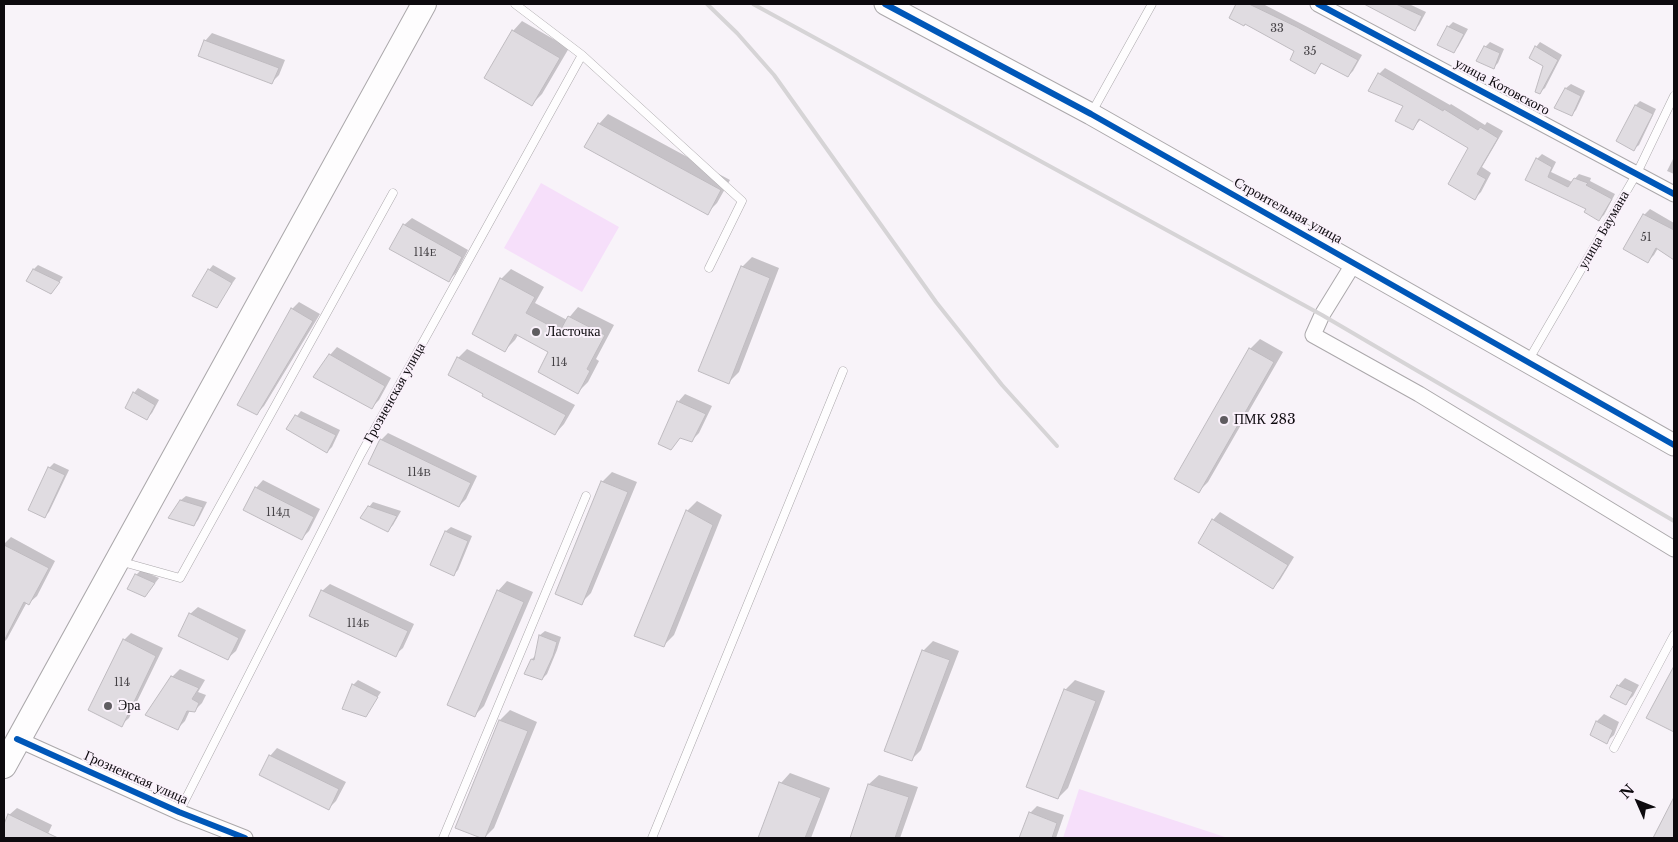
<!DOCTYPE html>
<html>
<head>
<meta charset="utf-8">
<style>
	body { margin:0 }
	#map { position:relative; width:1678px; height:842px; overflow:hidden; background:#f8f3f9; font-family:"Libre Baskerville",serif }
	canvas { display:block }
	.frame { position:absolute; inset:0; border:5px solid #0d0a0e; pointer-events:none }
	.north { position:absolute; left:1613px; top:777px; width:50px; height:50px; -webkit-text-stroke:4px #faf1fb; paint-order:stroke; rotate:314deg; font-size:14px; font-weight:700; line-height:20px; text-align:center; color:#0d0a0e }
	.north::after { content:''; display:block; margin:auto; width:18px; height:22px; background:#0d0a0e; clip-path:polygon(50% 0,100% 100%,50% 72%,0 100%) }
</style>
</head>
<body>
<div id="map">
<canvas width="1678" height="842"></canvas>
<div class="frame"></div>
<div class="north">N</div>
</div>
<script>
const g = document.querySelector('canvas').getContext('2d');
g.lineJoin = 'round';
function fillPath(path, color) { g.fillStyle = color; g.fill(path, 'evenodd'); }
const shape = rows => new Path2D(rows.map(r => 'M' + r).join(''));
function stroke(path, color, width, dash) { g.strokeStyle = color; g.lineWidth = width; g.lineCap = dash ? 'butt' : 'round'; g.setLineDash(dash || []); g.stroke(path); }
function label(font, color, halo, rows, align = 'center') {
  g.font = font + ' "Libre Baskerville",serif'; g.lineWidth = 4; g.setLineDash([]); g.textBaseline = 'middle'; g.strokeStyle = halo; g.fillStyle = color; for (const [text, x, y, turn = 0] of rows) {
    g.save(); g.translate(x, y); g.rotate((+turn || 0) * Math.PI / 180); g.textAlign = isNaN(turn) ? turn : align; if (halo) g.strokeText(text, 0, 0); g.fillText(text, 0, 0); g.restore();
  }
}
fillPath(shape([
	[541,183,619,227,582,292,504,248],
	[1079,789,1228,838,1063,838]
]), '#f6dffa');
fillPath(shape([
	[1238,4,1263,4,1362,55,1353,71,1348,76,1322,63,1315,72,1296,51,1246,23,1231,18],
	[1370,4,1409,4,1426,12,1419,25,1415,29,1370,5],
	[522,21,569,48,542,94,532,104,513,31],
	[1453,22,1468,29,1458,47,1453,51,1448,27],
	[212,33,285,60,279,75,272,82,205,41],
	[1490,42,1504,49,1498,63,1493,68,1485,47],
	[1540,42,1562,55,1545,88,1540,92,1544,65,1536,47],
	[1385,68,1450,105,1451,104,1485,125,1487,122,1503,131,1482,167,1491,173,1481,192,1475,198,1470,148,1421,119,1413,128,1404,105,1379,74],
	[1571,84,1585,91,1576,110,1571,115,1556,107,1566,88],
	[1640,101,1656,109,1639,145,1634,149,1618,140,1636,105],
	[608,114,730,180,717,203,707,213,599,124],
	[1542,154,1556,162,1551,172,1572,182,1579,174,1591,178,1590,181,1615,194,1604,215,1599,219,1588,208,1526,179,1537,159],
	[1674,157,1674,174,1667,171],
	[1650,209,1674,223,1674,258,1658,248,1654,255,1648,261,1644,215],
	[412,218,468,250,456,273,449,280,404,225],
	[752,257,779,268,739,372,729,382,742,267],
	[38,265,63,277,51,293,34,269],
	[213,265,236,278,216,306,209,270],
	[511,269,544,287,535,303,567,320,578,307,614,325,596,359,599,361,588,382,578,392,550,352,518,335,515,340,505,350,501,279],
	[299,302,320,314,264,406,257,413,292,309],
	[1260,339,1283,352,1208,482,1198,492,1250,349],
	[337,347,391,378,379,400,372,407,330,355],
	[467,349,575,405,564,424,555,434,484,393,458,358],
	[138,388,159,400,152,413,147,418,134,393],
	[685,394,712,406,699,433,692,440,681,437,671,448,678,402],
	[301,411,340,430,332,447,327,452,287,429],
	[388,433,477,476,466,499,459,506,381,440],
	[54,463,69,470,49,512,45,516,49,468],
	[612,472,637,482,591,593,581,603,602,482],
	[263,480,320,509,309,531,302,538,256,488],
	[186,496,207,502,198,520,194,524,181,500],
	[697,501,722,515,674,635,664,645,687,511],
	[373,502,401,511,393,525,388,530,369,507],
	[1220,512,1294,557,1280,580,1273,587,1213,520],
	[451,527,472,536,458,570,453,575,431,564,446,531],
	[11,537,55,561,37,596,29,603,27,602,7,639,4,642,4,544],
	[141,570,159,578,145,596,136,575],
	[507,581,533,592,484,706,475,715,498,591],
	[330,584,414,624,403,648,395,655,322,591],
	[198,607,246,630,236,651,228,658,190,614],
	[545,631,561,637,557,650,547,674,542,679,532,659,536,655,540,635],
	[131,633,163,648,129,718,121,725,124,640],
	[933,641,959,651,921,750,911,760,923,651],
	[180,669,205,680,198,692,206,695,202,703,194,711,190,710,185,721,178,728,172,677],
	[1674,674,1674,730,1648,717,1668,681],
	[1625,678,1639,685,1633,696,1626,703,1618,686],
	[358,680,381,692,365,715,353,685],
	[1075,680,1105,691,1068,788,1058,798,1065,690],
	[510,710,537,722,494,828,484,838,457,827,500,720],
	[1604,714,1619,722,1614,735,1606,742,1591,734,1597,721],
	[277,748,346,782,336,801,329,808,270,756],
	[790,773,830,788,811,838,759,838,781,783],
	[879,775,918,787,900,838,851,838,869,784],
	[1674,800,1674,838,1654,838],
	[1037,806,1064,815,1056,838,1021,838,1030,813],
	[17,808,52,825,46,838,4,838,4,827,9,815]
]), '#0003');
const building = shape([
	[1236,4,1249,4,1297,27,1358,60,1348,77,1321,63,1315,74,1290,60,1294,51,1245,24,1244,26,1229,18,1236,4],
	[1364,4,1396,4,1422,16,1415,31,1364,4],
	[1447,26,1464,34,1454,53,1437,45,1447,26],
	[512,30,560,58,532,106,484,78,512,30],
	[204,40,279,68,272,84,198,56,204,40],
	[1484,46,1500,53,1494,69,1476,61,1484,46],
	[1535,46,1558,60,1540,94,1535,92,1543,66,1529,58,1535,46],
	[1378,73,1443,111,1444,109,1478,130,1480,127,1498,138,1477,174,1486,179,1475,200,1448,184,1468,148,1419,119,1413,130,1395,121,1403,106,1368,91,1378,73],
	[1565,88,1581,96,1572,116,1554,108,1565,88],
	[1635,105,1653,114,1634,151,1616,141,1635,105],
	[598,123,721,190,708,215,584,147,598,123],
	[1536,158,1552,167,1548,177,1568,187,1574,178,1588,183,1586,185,1612,199,1599,221,1584,212,1586,209,1525,180,1536,158],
	[1643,214,1674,230,1674,260,1656,248,1648,263,1623,249,1643,214],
	[403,224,462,257,449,282,389,249,403,224],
	[741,266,770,278,729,384,698,371,741,266],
	[33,269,60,282,51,294,26,281,33,269],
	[208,269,232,283,217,308,192,296,208,269],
	[500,278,535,297,526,313,560,331,568,316,605,335,587,369,590,371,578,394,538,372,548,352,515,334,505,352,472,334,500,278],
	[291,308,313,321,257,415,237,405,291,308],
	[1249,348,1274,362,1199,493,1174,479,1249,348],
	[329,354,385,386,372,409,313,377,329,354],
	[457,357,566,415,555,435,482,396,483,394,448,375,457,357],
	[133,392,155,405,147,420,125,408,133,392],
	[677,401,706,414,692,442,680,438,671,450,658,444,677,401],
	[295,415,336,435,327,453,286,429,295,415],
	[380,439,471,483,459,507,368,464,380,439],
	[48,467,65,475,45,518,28,510,48,467],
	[601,481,628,492,582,605,555,594,601,481],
	[255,487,314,517,302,540,243,510,255,487],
	[180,500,203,507,194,526,168,518,180,500],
	[368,506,397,516,388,532,360,518,368,506],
	[686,510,713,525,664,647,634,636,686,510],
	[1212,519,1288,565,1273,589,1198,543,1212,519],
	[445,531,468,541,454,576,430,565,445,531],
	[4,545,49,568,29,605,24,602,4,641,4,545],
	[135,574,155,583,145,597,127,589,135,574],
	[321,590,408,631,396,657,309,616,321,590],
	[497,590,524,602,475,717,447,705,497,590],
	[189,613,239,638,228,660,178,636,189,613],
	[539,635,557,642,553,656,542,680,524,674,531,659,534,660,539,635],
	[123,639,156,656,122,727,88,710,123,639],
	[922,650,950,660,912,761,884,751,922,650],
	[1674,666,1674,732,1646,718,1674,666],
	[171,676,199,688,192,699,199,703,195,712,187,711,178,730,145,715,171,676],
	[352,684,378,697,366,717,342,709,352,684],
	[1617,685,1633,692,1626,705,1610,697,1617,685],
	[1064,689,1096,701,1058,799,1026,787,1064,689],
	[499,720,528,731,485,838,481,838,455,828,499,720],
	[1596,721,1613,730,1607,744,1590,735,1596,721],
	[269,755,339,789,329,810,259,775,269,755],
	[779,782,821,798,805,838,758,838,779,782],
	[868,784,909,797,895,838,850,838,868,784],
	[1674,797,1674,838,1653,838,1674,797],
	[1029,812,1057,823,1052,838,1019,838,1029,812],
	[8,814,58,838,4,838,4,824,8,814]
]);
fillPath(building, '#e0dce1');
stroke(building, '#bfbbc0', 1);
const lane = shape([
	[582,55,742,201,709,268],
	[1092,112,1152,4],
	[1528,361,1637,173,1674,96],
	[119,561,180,578,393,193],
	[1614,748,1674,635],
	[179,812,361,454,582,55,515,4],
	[443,838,586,496],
	[652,838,843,371]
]);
const street = shape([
	[1318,4,1674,194],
	[1354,263,1322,315,1313,335,1419,394,1674,549],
	[17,739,179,812,245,838]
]);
const secondary = shape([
	[885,4,1091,114,1674,445]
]);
const primary = shape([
	[4,766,424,4]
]);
stroke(lane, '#aba8ab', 9);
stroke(street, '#aba8ab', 17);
stroke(secondary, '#aba8ab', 23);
stroke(primary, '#aba8ab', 26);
stroke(lane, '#fefdfe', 8);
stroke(street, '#fefdfe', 15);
stroke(secondary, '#fefdfe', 21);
stroke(primary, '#fefdfe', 24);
stroke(shape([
	[707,4,737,33,774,75,936,302,1002,385,1057,446],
	[753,4,1322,315,1674,521]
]), '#d6d4d6', 4);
stroke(shape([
	[885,4,1091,114,1674,445],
	[1318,4,1674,194],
	[17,739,179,812,245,838]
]), '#0057b8', 6);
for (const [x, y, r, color] of [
	[536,332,5,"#5f5c60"],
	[1224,420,5,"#5f5c60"],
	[108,706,5,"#5f5c60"]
]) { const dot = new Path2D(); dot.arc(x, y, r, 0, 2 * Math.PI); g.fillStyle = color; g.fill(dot); stroke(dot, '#faf1fb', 2); }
label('11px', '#444145', null, [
	["33",1277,29],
	["35",1310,52],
	["51",1646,238],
	["114Е",425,253],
	["114",559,363],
	["114В",419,473],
	["114Д",278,513],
	["114Б",358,624],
	["114",122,683]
]);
label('14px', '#0d0a0e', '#faf1fb', [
	["улица Котовского",1502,87,28],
	["Строительная улица",1288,211,29],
	["улица Баумана",1604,230,-60],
	["Грозненская улица",395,393,-61],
	["Грозненская улица",136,778,24]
]);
label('14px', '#0d0a0e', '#faf1fb', [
	["Ласточка",546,332],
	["ПМК 283",1234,420],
	["Эра",118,706]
], 'left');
</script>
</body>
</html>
